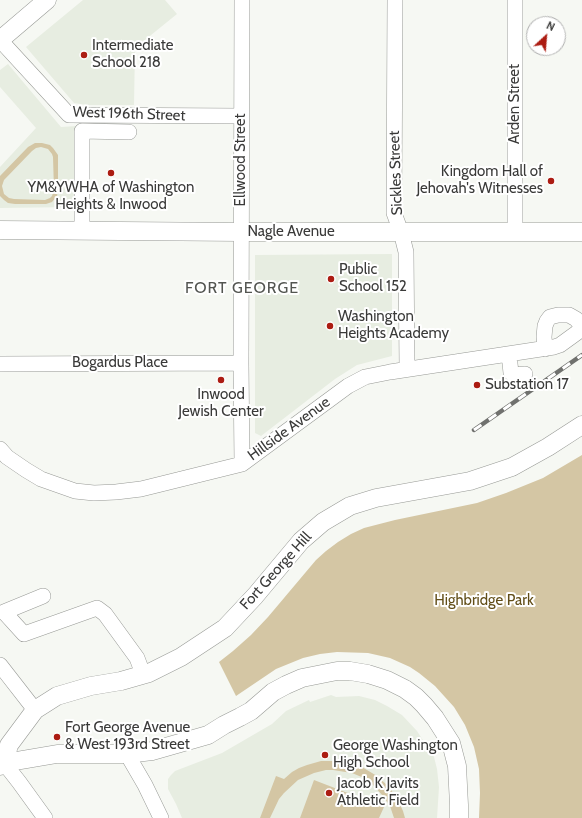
<!DOCTYPE html>
<html>
<head>
<meta charset="utf-8">
<style>
	body { margin:0 }
	#map { position:relative; width:582px; height:818px; overflow:hidden; background:#f6f8f3; font-family:Cabin,sans-serif }
	canvas { display:block }
	.north { position:absolute; left:526px; top:16px; width:40px; height:40px; box-sizing:border-box; background:#fff; border:1px solid #b0b0b0; border-radius:50%; rotate:26deg; font-size:11px; font-weight:700; line-height:16px; text-align:center; color:#3a3a39 }
	.north::after { content:''; display:block; margin:auto; width:14px; height:18px; background:#ac1c12; clip-path:polygon(50% 0,100% 100%,50% 72%,0 100%) }
</style>
</head>
<body>
<div id="map">
<canvas width="582" height="818"></canvas>
<div class="north">N</div>
</div>
<script>
const g = document.querySelector('canvas').getContext('2d');
g.lineJoin = 'round';
function fillPath(path, color) { g.fillStyle = color; g.fill(path, 'evenodd'); }
const shape = rows => new Path2D(rows.map(r => 'M' + r).join(''));
function stroke(path, color, width, dash) { g.strokeStyle = color; g.lineWidth = width; g.lineCap = dash ? 'butt' : 'round'; g.setLineDash(dash || []); g.stroke(path); }
function label(font, color, halo, rows, align = 'center') {
  g.font = font + ' Cabin,sans-serif'; g.lineWidth = 4; g.setLineDash([]); g.textBaseline = 'middle'; g.strokeStyle = halo; g.fillStyle = color; for (const [text, x, y, turn = 0] of rows) {
    g.save(); g.translate(x, y); g.rotate((+turn || 0) * Math.PI / 180); g.textAlign = isNaN(turn) ? turn : align; if (halo) g.strokeText(text, 0, 0); g.fillText(text, 0, 0); g.restore();
  }
}
fillPath(shape([
	[83,0,165,0,177,14,135,48,134,105,87,105,74,103,26,47],
	[8,64,61,127,77,126,76,207,0,208,0,167,36,128,0,87,0,70],
	[392,254,392,356,357,365,335,379,261,436,255,433,255,255],
	[331,695,336,697,359,696,375,700,387,706,402,715,417,731,434,757,437,769,439,787,437,818,182,818,176,804,168,789,168,779,171,775,175,771,222,753,272,724,286,711,309,700,310,702]
]), '#e7ede1');
fillPath(shape([
	[35,143,42,143,50,145,53,148,58,155,58,191,57,196,52,202,46,204,15,204,8,203,4,200,0,196,0,176,28,147],
	[41,147,48,149,52,154,53,157,54,190,52,196,50,198,45,200,14,199,9,198,4,194,2,186,4,180,32,151,36,148],
	[582,455,582,818,479,818,480,793,479,769,474,747,465,725,454,707,435,686,419,673,410,667,390,658,368,653,337,652,320,654,303,658,276,669,236,696,219,662,233,651,251,635,268,617,316,560,326,551,338,542,351,534,364,528,395,520,477,503,506,493,543,478],
	[321,761,339,761,346,762,362,767,377,776,388,786,397,798,403,811,405,818,394,818,390,806,383,796,374,786,364,778,352,773,333,770,326,770,314,773,298,780,284,793,279,799,270,818,260,818,276,776,284,779,292,772,299,768,307,765],
	[314,780,384,807,379,818,300,818]
]), '#d4c6a4');
const minor = shape([
	[395,0,394,213,401,232,406,252,407,369],
	[0,40,69,115,241,116],
	[82,231,82,131,129,132],
	[515,232,515,0],
	[545,349,544,337,545,326,547,321,550,317,558,315,569,315,576,319,582,326],
	[509,354,511,373,514,375,525,374],
	[0,364,241,363],
	[0,449,7,457,26,470,41,479,75,491,94,493,116,492,141,489,242,464,348,386,365,377,390,372,554,347,560,345,582,329],
	[242,464,241,363,242,0],
	[43,596,4,612,24,634,97,608,105,614,137,658,143,674],
	[0,665,35,710],
	[127,754,145,785,161,818],
	[4,763,19,782,45,818]
]);
const major = shape([
	[0,40,47,0],
	[0,230,241,232,582,232],
	[4,763,9,745,35,710,57,696,91,686,121,681,149,673,181,657,225,628,255,596,301,541,323,522,350,506,376,498,470,481,512,467,548,447,582,425],
	[0,766,4,763,57,754,127,754,152,751,208,735,224,725,240,717,251,711,273,692,286,685,302,678,337,671,350,671,368,674,387,680,405,689,416,697,424,705,435,718,451,743,457,766,459,805,459,818]
]);
stroke(minor, '#979995', 16);
stroke(major, '#979995', 19);
stroke(minor, '#fff', 15);
stroke(major, '#fff', 18);
const rail = shape([
	[474,430,582,355]
]);
stroke(rail, '#70716e', 4.5);
stroke(rail, '#fff', 3, [9]);
for (const [x, y, r, color] of [
	[84,55,4,"#ac1c12"],
	[111,173,4,"#ac1c12"],
	[551,181,4,"#ac1c12"],
	[331,279,4,"#ac1c12"],
	[330,326,4,"#ac1c12"],
	[221,380,4,"#ac1c12"],
	[477,385,4,"#ac1c12"],
	[57,737,4,"#ac1c12"],
	[325,755,4,"#ac1c12"],
	[329,793,4,"#ac1c12"]
]) { const dot = new Path2D(); dot.arc(x, y, r, 0, 2 * Math.PI); g.fillStyle = color; g.fill(dot); stroke(dot, '#fff', 1.5); }
label('15px', '#3a3a39', '#fff', [
	["Intermediate",92,46],
	["School 218",92,63],
	["Kingdom Hall of",543,172,"right"],
	["Jehovah's Witnesses",543,189,"right"],
	["YM&YWHA of Washington",111,188,"center"],
	["Heights & Inwood",111,205,"center"],
	["Public",339,270],
	["School 152",339,287],
	["Washington",338,317],
	["Heights Academy",338,334],
	["Substation 17",485,385],
	["Inwood",221,395,"center"],
	["Jewish Center",221,412,"center"],
	["Fort George Avenue",65,728],
	["& West 193rd Street",65,745],
	["George Washington",333,746],
	["High School",333,763],
	["Jacob K Javits",337,784],
	["Athletic Field",337,801]
], 'left');
label('15px', '#3a3a39', '#fff', [
	["Arden Street",515,104,-90],
	["West 196th Street",129,114,2],
	["Ellwood Street",241,160,-90],
	["Sickles Street",396,173,-92],
	["Nagle Avenue",291,232],
	["Bogardus Place",120,363],
	["Hillside Avenue",289,429,-36],
	["Fort George Hill",276,571,-48]
]);
label('15px', '#624e18', '#fff', [
	["Highbridge Park",484,601]
]);
g.letterSpacing = '1px';
label('16px', '#535551', '#fff', [
	["FORT GEORGE",242,288]
]);
g.letterSpacing = '0px';
</script>
</body>
</html>
